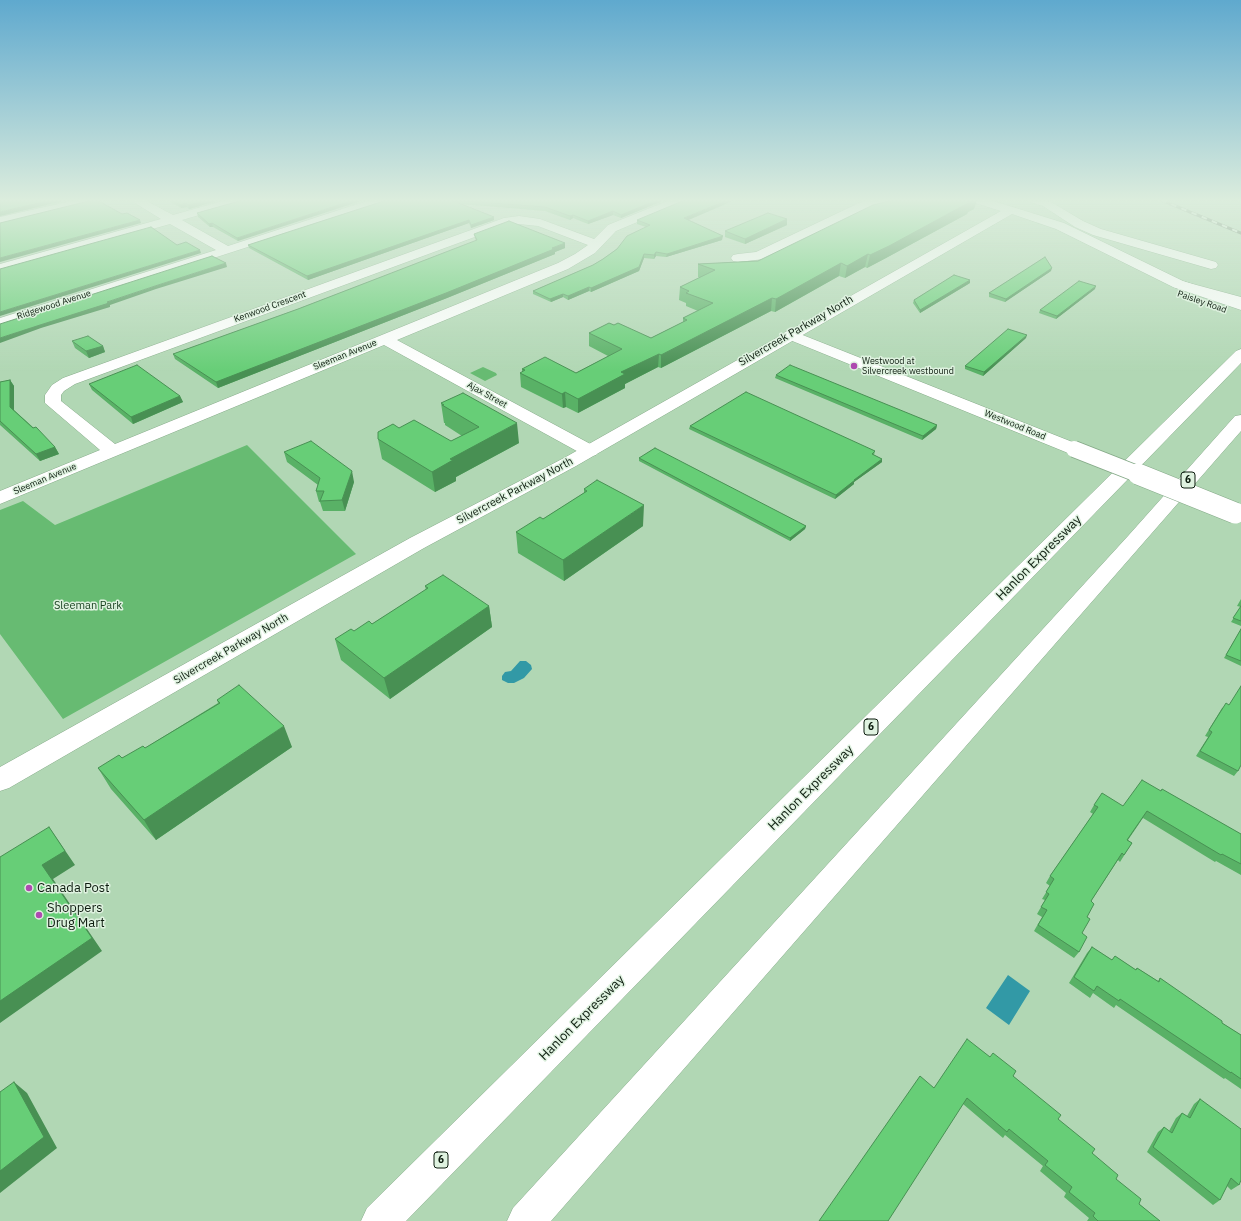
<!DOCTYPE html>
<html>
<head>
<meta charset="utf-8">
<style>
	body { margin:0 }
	canvas { display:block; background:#b1d7b4 }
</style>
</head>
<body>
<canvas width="1241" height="1221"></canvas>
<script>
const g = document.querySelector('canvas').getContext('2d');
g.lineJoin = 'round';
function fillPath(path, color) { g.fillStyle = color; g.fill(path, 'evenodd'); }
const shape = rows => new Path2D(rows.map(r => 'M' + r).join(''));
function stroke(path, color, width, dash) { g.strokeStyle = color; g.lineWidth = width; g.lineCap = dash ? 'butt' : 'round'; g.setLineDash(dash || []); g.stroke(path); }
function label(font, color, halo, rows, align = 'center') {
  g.font = font + ' "IBM Plex Sans",sans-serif'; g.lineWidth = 3; g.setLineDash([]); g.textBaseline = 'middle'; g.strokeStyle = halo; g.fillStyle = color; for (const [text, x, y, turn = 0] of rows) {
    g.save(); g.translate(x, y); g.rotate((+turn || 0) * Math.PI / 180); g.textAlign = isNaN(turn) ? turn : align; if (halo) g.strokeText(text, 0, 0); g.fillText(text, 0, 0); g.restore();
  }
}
fillPath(shape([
	[483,367,496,373,497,375,485,381,470,373],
	[247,445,356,554,63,719,0,634,0,510,23,501,55,525]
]), '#67bb72');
fillPath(shape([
	[520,661,526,661,531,665,532,669,524,678,514,683,508,683,502,680,502,676,505,672,511,671],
	[1008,975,1030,991,1009,1025,986,1008]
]), '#3299a6');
const minor = shape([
	[76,200,99,200,93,203,0,225,0,217,76,200],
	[130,200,145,200,173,215,226,200,246,200,244,202,182,220,228,246,370,200,389,200,387,202,0,327,0,318,216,250,170,224,0,272,0,264,161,219,130,200],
	[670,200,687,200,685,202,616,231,595,253,568,269,397,340,596,447,599,451,596,455,590,456,584,455,384,345,0,504,0,491,100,450,45,403,45,395,52,385,63,378,504,218,519,216,540,219,594,239,608,225,670,200],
	[510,224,519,224,538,226,588,245,575,254,558,263,115,444,61,401,61,395,64,391,75,384,510,224],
	[871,200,891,200,889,202,867,209,764,259,738,262,733,261,731,258,733,255,738,254,756,252,859,203,871,200],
	[1028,200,1051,202,1083,221,1101,229,1216,262,1218,265,1216,268,1211,269,1093,235,1075,227,1043,206,1030,202,1028,200],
	[790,330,1080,445,1083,449,1080,453,1074,454,1068,453,785,338,782,335,785,332,790,330]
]);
const major = shape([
	[970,200,990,200,1064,223,1183,281,1241,301,1241,310,1173,287,1056,229,1012,214,576,466,424,548,9,788,0,791,0,767,410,538,564,458,1001,211,972,202,970,200]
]);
const highway = shape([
	[1178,280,1241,297,1241,305,1220,301,1173,287,1171,284,1173,281,1178,280],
	[1241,349,1241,363,406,1221,361,1221,367,1208,1236,351,1241,349],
	[1241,415,1241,431,551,1221,507,1221,513,1208,1128,536,1235,416,1241,415]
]);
stroke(minor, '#85aa88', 1);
stroke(major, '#85aa88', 1);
stroke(highway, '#85aa88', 1);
fillPath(minor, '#fff');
fillPath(major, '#fff');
fillPath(highway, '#fff');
const rail = shape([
	[1161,200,1241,233]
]);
stroke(rail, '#526b55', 3);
stroke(rail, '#dff2e0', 2, [5.5]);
const minorBridgeFar1 = shape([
	[1074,449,1140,475]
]);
const minorBridge = shape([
	[1138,474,1235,513]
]);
stroke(minorBridgeFar1, '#85aa88', 18, []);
stroke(minorBridge, '#85aa88', 22, []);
stroke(minorBridgeFar1, '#fff', 16);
stroke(minorBridge, '#fff', 21);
fillPath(shape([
	[167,200,220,200,189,209,187,207,181,208],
	[243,200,238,241,213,227,210,227,198,217,197,213],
	[387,200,665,200,621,218,613,215,588,224,573,218,570,220,545,211,461,204,494,220,471,228,469,223,308,280,249,248,248,245],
	[974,209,968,212,967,214,886,258,867,268,865,267,845,278,839,276,775,312,771,311,661,368,658,367,625,384,625,388,578,413,566,407,563,408,521,387,520,373,522,372,522,369,576,373,608,356,589,346,589,333,614,325,651,338,683,322,683,318,698,311,686,306,686,303,679,300,680,287,700,278,698,277,698,264,758,261],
	[787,219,787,225,745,244,725,237,725,231],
	[637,220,688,220,722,240,666,257,656,256,654,259,644,258,639,271,591,292,589,291,568,300,563,297,551,302,533,294,533,291,593,265,603,259,646,227,637,224],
	[474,234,565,248,555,252,555,254,447,298,218,388,175,359,173,354,298,309,476,241],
	[1051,271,1005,302,989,297,989,293],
	[970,283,920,313,913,303,914,300],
	[1095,289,1056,319,1039,313,1040,310],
	[1026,338,983,376,965,369,965,366],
	[72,341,103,346,105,352,89,358,75,348],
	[776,375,937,425,936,429,922,440,775,378],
	[10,380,14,386,14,410,55,447,59,454,40,461,0,425,0,382],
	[89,384,180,396,183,402,133,424,92,390],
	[441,403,519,443,456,477,456,481,435,492,382,459,378,439,399,428,451,441,462,436,445,425,445,423,444,423],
	[690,426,875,451,874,455,882,459,882,462,854,482,854,484,835,499,689,429],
	[284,452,354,482,345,511,323,511,320,502,319,502,316,491,318,485,287,462],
	[639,458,806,526,805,529,790,541,639,461],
	[584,489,643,526,564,581,518,553,516,532,543,519,584,493],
	[425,586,489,606,492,627,390,699,341,660,335,639,372,624,426,590],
	[1241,599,1241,626,1231,622,1241,607,1237,606],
	[1241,629,1241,666,1224,658],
	[217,700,292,747,156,840,111,789,98,768,145,748,218,703],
	[1229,705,1238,771,1234,776,1196,756,1208,737,1205,736,1222,708],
	[1161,791,1241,834,1241,875,1216,861,1215,862,1143,818,1128,840,1132,843,1120,862,1118,860,1091,901,1082,933,1079,952,1074,958,1034,931,1042,917,1037,914,1045,900,1042,899,1050,886,1046,883,1050,876,1093,814,1090,812,1094,805,1123,806],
	[1092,947,1112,960,1115,956,1136,970,1137,968,1158,981,1160,978,1222,1023,1241,1035,1241,1089,1225,1078,1224,1079,1116,1005,1114,1008,1093,993,1090,998,1069,983,1087,953],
	[1013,1076,1092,1153,1116,1179,1139,1204,1160,1221,1087,1221,1089,1218,1064,1197,1066,1193,1040,1171,1043,1166,1005,1135,1003,1138,963,1104,934,1088],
	[1200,1099,1239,1185,1231,1190,1227,1186,1220,1200,1213,1205,1147,1152,1158,1132,1164,1127,1169,1131,1176,1118,1182,1113,1187,1116,1194,1104]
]), '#59b166');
fillPath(shape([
	[52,200,68,200,0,216,0,212],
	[207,200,220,200,189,209,188,205],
	[354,200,364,200,238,241,237,238],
	[657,200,665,200,621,218,621,215],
	[728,200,735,200,684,222,684,218],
	[970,200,977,200,974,209,968,212,967,214,886,258,867,268,870,255],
	[186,203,187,207,181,208,180,205],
	[613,211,613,215,588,224,588,221],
	[573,215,573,218,570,220,570,216],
	[494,217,494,220,471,228,471,225],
	[787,219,787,225,745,244,745,239],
	[140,220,141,223,0,262,0,258],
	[469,220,469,223,308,280,307,276],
	[212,223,213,227,210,227,209,224],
	[723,236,722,240,666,257,667,254],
	[565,243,565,248,555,252,555,254,447,298,218,388,216,382],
	[200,250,201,253,0,316,0,312],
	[656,252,656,256,654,259,654,255],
	[644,254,644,258,639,271,591,292,591,288],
	[868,254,865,267,845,278,847,266],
	[226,263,227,267,156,289,110,305,110,307,41,328,0,343,0,338,155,286],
	[841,263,839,276,775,312,776,299],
	[1052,268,1051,271,1005,302,1006,299],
	[970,280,970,283,920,313,920,310],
	[1096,286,1095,289,1056,319,1057,316],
	[589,287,589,291,568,300,568,296],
	[563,294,563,297,551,302,550,299],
	[772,298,771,311,661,368,661,355],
	[1027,335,1026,338,983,376,984,372],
	[103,346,105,352,89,358,86,351],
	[659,354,658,367,625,384,625,388,578,413,578,399,621,372],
	[10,380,14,386,14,414,10,407],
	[565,392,566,407,563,408,562,394],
	[180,396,183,402,133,424,131,417],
	[517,423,519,443,456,477,456,481,435,492,432,472,450,459],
	[937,425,936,429,922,440,923,436],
	[55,447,59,454,40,461,36,454],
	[882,459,882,462,854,482,854,484,835,499,836,495,854,480],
	[352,471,354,482,345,511,342,500],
	[644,505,643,526,564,581,563,560],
	[806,526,805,529,790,541,790,538],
	[489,606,492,627,390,699,384,678],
	[284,726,292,747,156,840,144,820],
	[49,827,75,865,53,879,102,951,0,1023,0,1001,42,865],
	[14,1082,27,1093,57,1148,0,1193,0,1171]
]), '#489053');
const building = shape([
	[0,200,52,200,0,212,0,200],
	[93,200,97,200,122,214,127,213,140,220,0,258,0,223,93,200],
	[172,200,207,200,188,205,186,203,180,205,172,200],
	[243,200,354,200,237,238,212,223,209,224,197,213,243,200],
	[387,200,451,200,494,217,471,225,469,220,307,276,248,245,387,200],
	[452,200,657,200,621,215,613,211,588,221,573,215,570,216,545,207,452,200],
	[685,200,728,200,684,218,723,236,667,254,656,252,654,255,644,254,639,267,591,288,589,287,568,296,563,294,550,299,533,291,593,265,603,259,617,249,627,236,650,225,637,220,685,200],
	[893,200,970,200,967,201,970,202,889,246,870,255,868,254,847,266,841,263,776,299,772,298,661,355,659,354,621,372,625,374,578,399,565,392,562,394,520,373,525,370,522,369,545,357,576,373,622,349,589,333,609,323,614,325,618,323,651,338,687,320,683,318,713,303,686,293,689,291,680,287,715,270,698,264,758,261,873,205,893,200],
	[768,213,787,219,745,239,725,231,768,213],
	[509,221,565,243,552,248,554,249,446,293,216,382,173,354,298,309,477,240,474,234,509,221],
	[151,227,177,245,186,242,200,250,0,312,0,269,151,227],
	[212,256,226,263,155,286,107,302,109,303,40,325,0,338,0,324,212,256],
	[1045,257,1052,268,1006,299,989,293,1045,257],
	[954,275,970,280,920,310,914,300,954,275],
	[1079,281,1096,286,1057,316,1040,310,1079,281],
	[1008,329,1027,335,984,372,965,366,1008,329],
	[88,336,103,346,86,351,72,341,88,336],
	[137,365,180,396,131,417,89,384,137,365],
	[790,365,937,425,923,436,776,375,790,365],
	[10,380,10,407,33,428,36,427,55,447,36,454,0,421,0,382,10,380],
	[746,392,875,451,872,454,882,459,854,480,855,480,836,495,690,426,746,392],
	[463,393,517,423,450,459,453,460,432,472,378,439,378,432,393,424,399,428,414,420,451,441,479,427,442,405,444,405,441,403,463,393],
	[311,441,352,471,342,500,320,501,324,491,316,491,320,478,284,452,311,441],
	[655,448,806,526,790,538,639,458,655,448],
	[597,480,644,505,563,560,516,532,540,517,543,519,587,491,584,489,597,480],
	[443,575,489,606,384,678,335,639,351,629,354,631,369,621,372,624,428,588,425,586,443,575],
	[1241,606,1241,621,1233,618,1241,606],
	[1241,629,1241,661,1226,655,1241,629],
	[239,685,284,726,144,820,98,768,119,755,122,758,143,746,145,748,220,703,217,700,239,685],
	[1241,686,1241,765,1238,771,1200,751,1212,732,1209,730,1226,703,1229,705,1241,686],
	[1142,780,1161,791,1162,789,1241,834,1241,864,1222,854,1221,855,1147,811,1127,840,1132,843,1124,855,1122,853,1091,901,1094,904,1087,917,1090,919,1082,933,1087,937,1079,952,1038,925,1047,910,1041,907,1049,894,1046,892,1054,879,1050,876,1098,807,1094,805,1102,793,1123,806,1142,780],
	[49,827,65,851,42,865,92,938,0,1001,0,857,49,827],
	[1092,947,1112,960,1115,956,1136,970,1137,968,1159,982,1160,978,1222,1021,1222,1023,1241,1035,1241,1079,1231,1072,1231,1073,1120,999,1119,1001,1097,986,1094,991,1074,977,1092,947],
	[967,1039,990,1057,993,1053,1016,1071,1013,1076,1061,1115,1058,1119,1095,1149,1092,1153,1118,1175,1116,1179,1141,1199,1139,1204,1160,1221,1098,1221,1093,1216,1095,1213,1069,1192,1072,1187,1045,1165,1048,1161,1009,1129,1007,1132,967,1098,888,1221,819,1221,920,1076,934,1088,967,1039],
	[14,1082,44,1137,0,1171,0,1092,14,1082],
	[1200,1099,1241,1129,1241,1180,1239,1185,1231,1178,1220,1200,1153,1147,1164,1127,1172,1133,1182,1113,1190,1118,1200,1099]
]);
fillPath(building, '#67ce77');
stroke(building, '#489053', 1);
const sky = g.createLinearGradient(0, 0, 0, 371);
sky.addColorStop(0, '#5fa9ce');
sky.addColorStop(0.54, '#dceddd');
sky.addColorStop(1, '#dceddd00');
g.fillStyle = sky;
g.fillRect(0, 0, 1241, 371);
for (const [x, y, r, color] of [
	[854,366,4,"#ae4ab0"],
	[29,888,4,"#ae4ab0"],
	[39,915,4,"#ae4ab0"]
]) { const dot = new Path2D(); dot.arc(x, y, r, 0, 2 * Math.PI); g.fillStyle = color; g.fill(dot); stroke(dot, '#dff2e0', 1.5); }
label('9px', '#0d1c0f', '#dff2e0', [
	["Paisley Road",1202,302,19],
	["Ridgewood Avenue",54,305,-18],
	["Kenwood Crescent",270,307,-20],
	["Sleeman Avenue",345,355,-22],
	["Ajax Street",487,395,29],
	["Westwood Road",1015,425,22],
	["Sleeman Avenue",45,479,-23]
]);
label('9px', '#0d1c0f', '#dff2e0', [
	["Westwood at",862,361],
	["Silvercreek westbound",862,371]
], 'left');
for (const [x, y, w] of [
	[1188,480,14],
	[871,727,14],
	[441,1160,14]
]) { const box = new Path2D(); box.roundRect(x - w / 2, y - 8, w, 16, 3); g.fillStyle = '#dff2e0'; g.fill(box); stroke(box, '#0d1c0f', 1); }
label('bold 10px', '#0d1c0f', null, [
	["6",1188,480],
	["6",871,727],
	["6",441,1160]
]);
label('11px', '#0d1c0f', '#dff2e0', [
	["Silvercreek Parkway North",796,331,-30],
	["Silvercreek Parkway North",515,491,-28],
	["Silvercreek Parkway North",231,649,-30]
]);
label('11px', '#194220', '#dff2e0', [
	["Sleeman Park",88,606]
]);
label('13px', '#0d1c0f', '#dff2e0', [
	["Hanlon Expressway",1039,558,-45],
	["Hanlon Expressway",811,788,-45],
	["Hanlon Expressway",582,1018,-45]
]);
label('13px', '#0d1c0f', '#dff2e0', [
	["Canada Post",37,888],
	["Shoppers",47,908],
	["Drug Mart",47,923]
], 'left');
</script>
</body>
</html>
